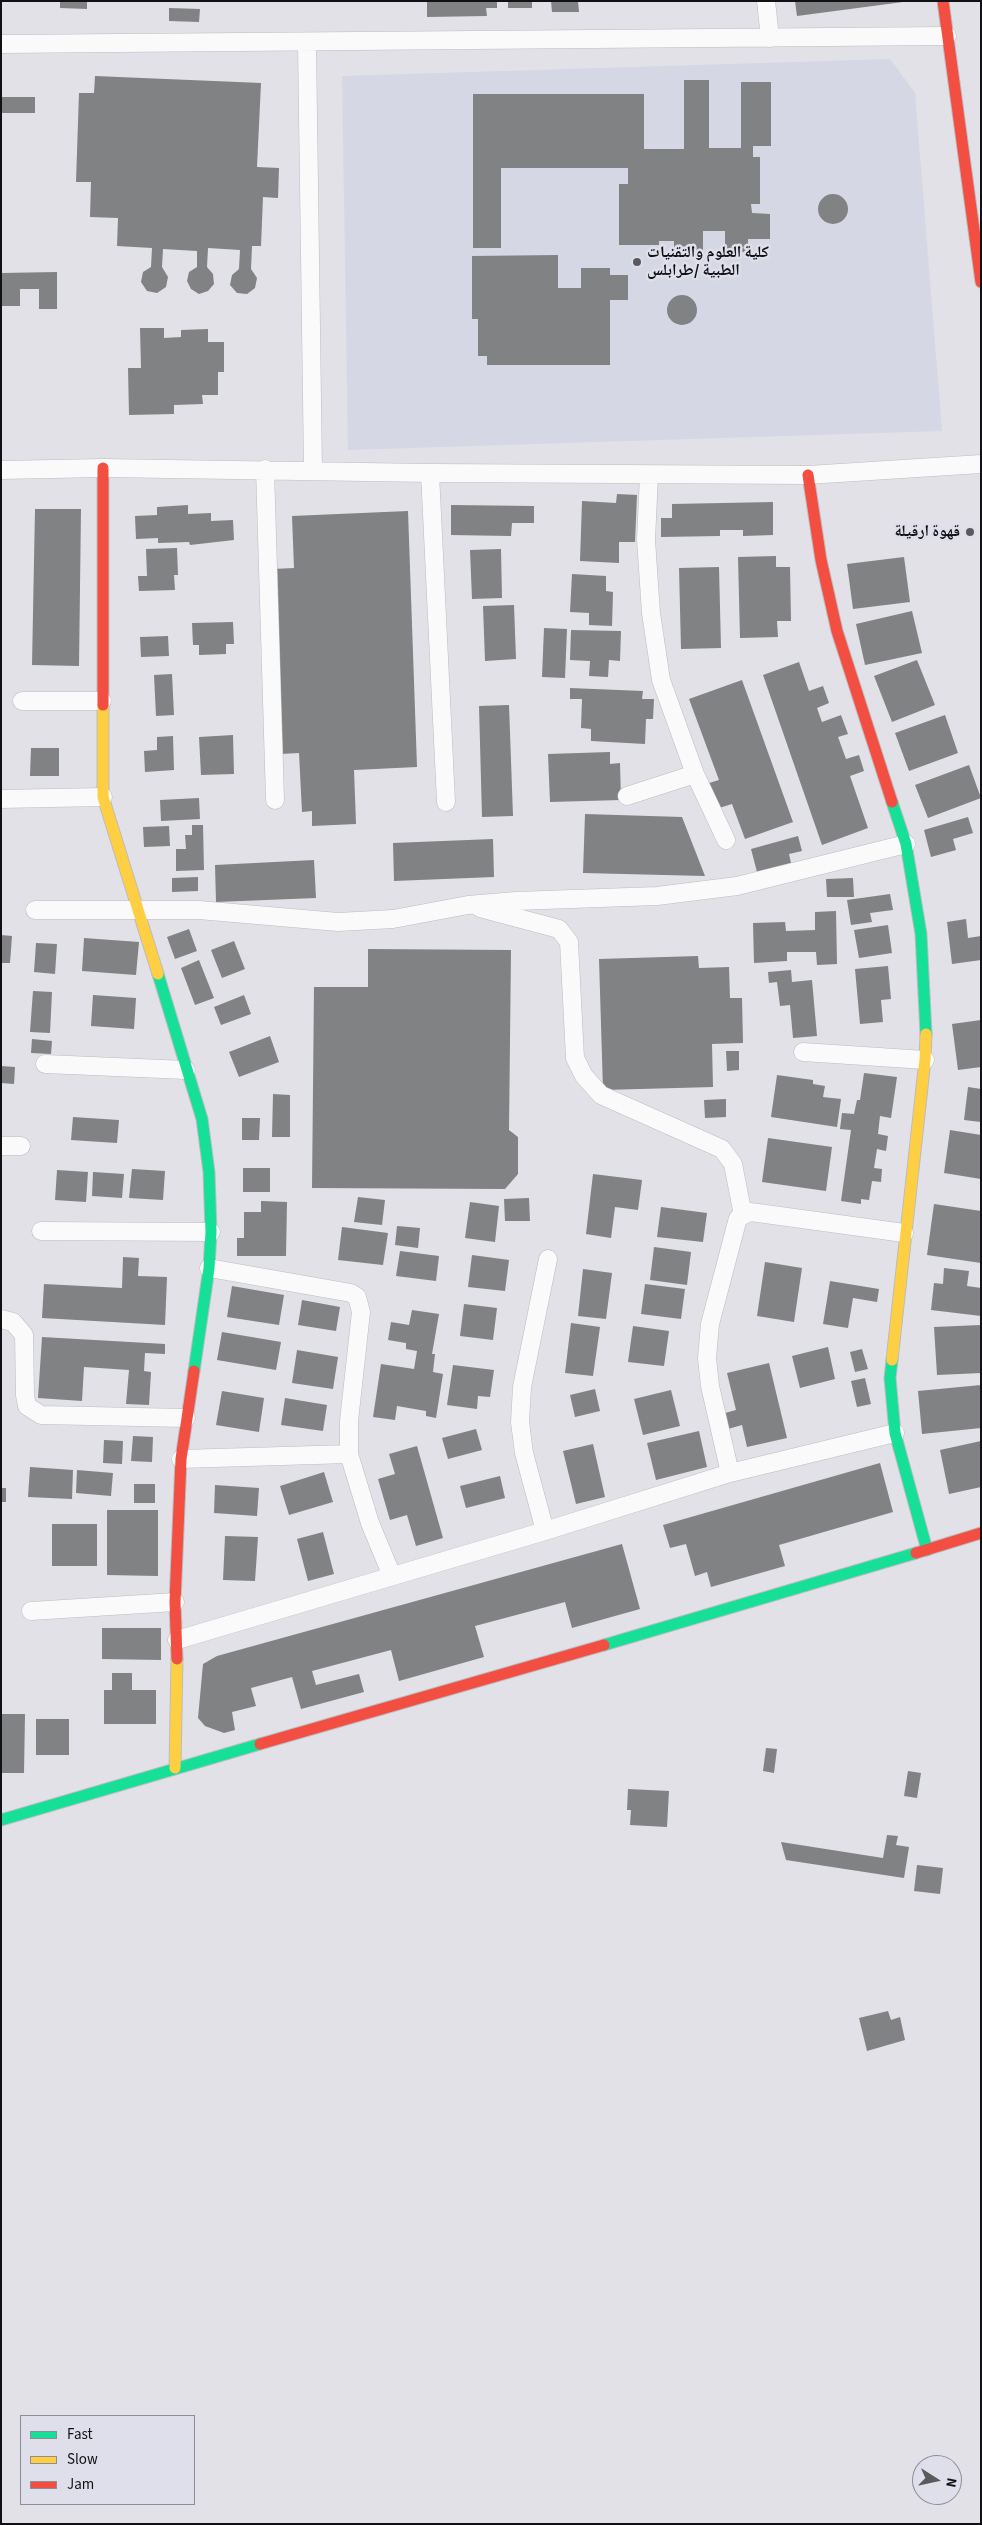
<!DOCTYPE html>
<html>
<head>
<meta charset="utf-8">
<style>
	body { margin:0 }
	#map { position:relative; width:982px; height:2525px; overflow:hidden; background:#e1e1e7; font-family:"Source Sans 3",sans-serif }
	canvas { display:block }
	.frame { position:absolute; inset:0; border:2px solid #111115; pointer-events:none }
	.legend { position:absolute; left:20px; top:2415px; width:175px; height:90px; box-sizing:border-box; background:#dedfea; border:1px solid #8c8d95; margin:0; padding:6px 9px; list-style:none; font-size:15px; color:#111115 }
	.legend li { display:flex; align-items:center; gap:10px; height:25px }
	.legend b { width:25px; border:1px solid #8c8d95 }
	.north { position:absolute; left:912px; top:2455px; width:50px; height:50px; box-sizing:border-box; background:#dedfea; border:1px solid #8c8d95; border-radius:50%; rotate:100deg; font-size:14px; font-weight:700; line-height:20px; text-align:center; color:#111115 }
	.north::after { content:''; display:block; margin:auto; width:18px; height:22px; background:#5a5a5e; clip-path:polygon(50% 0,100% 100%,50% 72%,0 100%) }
</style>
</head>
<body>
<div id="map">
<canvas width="982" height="2525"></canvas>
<div class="frame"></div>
<ul class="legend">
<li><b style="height:6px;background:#16e098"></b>Fast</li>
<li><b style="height:6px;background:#ffcf43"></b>Slow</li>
<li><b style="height:6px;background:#f24e42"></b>Jam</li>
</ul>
<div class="north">N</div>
</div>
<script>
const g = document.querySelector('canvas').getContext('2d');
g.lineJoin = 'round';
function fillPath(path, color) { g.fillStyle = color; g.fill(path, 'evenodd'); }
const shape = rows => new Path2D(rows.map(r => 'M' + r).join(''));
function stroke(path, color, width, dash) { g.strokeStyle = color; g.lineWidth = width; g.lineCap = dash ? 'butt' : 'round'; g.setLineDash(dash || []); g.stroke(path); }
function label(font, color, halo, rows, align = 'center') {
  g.font = font + ' "Source Sans 3","Noto Naskh Arabic",sans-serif'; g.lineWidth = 5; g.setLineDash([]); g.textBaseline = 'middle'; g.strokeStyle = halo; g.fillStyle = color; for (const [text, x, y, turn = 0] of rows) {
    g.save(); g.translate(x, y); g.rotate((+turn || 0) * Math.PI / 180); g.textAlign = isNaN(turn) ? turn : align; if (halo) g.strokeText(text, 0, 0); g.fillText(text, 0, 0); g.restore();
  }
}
fillPath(shape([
	[890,59,915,93,942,431,348,450,342,76]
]), '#d6d7e4');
fillPath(shape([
	[60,1,87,1,87,9,60,8],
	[427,1,497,1,497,8,486,8,487,16,427,17],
	[508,1,532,1,532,8,508,8],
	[551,1,578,1,579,12,552,12],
	[795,1,903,1,903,2,797,16],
	[169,8,200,9,199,22,169,21],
	[95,76,261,83,257,167,279,168,278,198,263,197,261,246,252,246,251,269,257,278,255,288,247,294,237,293,230,285,232,275,239,269,240,250,208,248,207,267,213,274,214,284,208,291,199,294,191,289,187,281,189,272,197,267,197,251,163,249,162,267,168,277,166,287,157,293,147,291,141,282,143,272,151,267,152,248,117,246,118,218,90,217,91,182,76,182,79,93,94,93],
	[684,80,709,80,709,148,741,148,741,82,771,82,771,146,753,146,753,157,760,157,760,204,751,204,752,213,770,214,770,239,748,239,748,252,725,252,725,231,703,231,703,255,674,255,674,241,659,241,659,245,619,245,619,184,628,184,628,168,501,168,501,248,473,248,473,94,644,94,644,149,684,149],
	[1,97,35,97,35,113,1,113],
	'818 209a15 15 0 1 1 30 0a15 15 0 1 1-30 0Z',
	[558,255,558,288,581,288,581,268,610,268,610,275,628,275,628,300,610,300,610,365,487,365,487,356,478,356,478,319,472,319,472,256],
	[57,272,57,309,39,309,39,289,20,289,20,306,1,306,1,273],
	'667 310a15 15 0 1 1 30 0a15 15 0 1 1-30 0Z',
	[140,328,164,328,164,338,181,337,181,330,208,329,208,342,224,342,224,372,218,372,218,395,202,395,203,404,174,405,174,414,129,415,128,368,141,368],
	[617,494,637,495,635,542,619,542,619,563,580,561,582,501,616,503],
	[773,502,773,535,743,536,743,530,720,530,720,536,661,537,661,518,672,518,672,504],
	[188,505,188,514,211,513,211,521,233,520,234,540,190,545,189,542,158,543,158,538,136,539,135,516,157,515,157,507],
	[451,505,534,506,534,523,512,523,511,536,451,535],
	[35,509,81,509,79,666,32,665],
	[408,511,417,767,354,770,356,824,312,826,312,811,302,812,299,753,280,754,273,569,294,568,292,516],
	[177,548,178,575,174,575,175,590,139,591,138,576,147,576,146,549],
	[501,549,502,598,472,599,470,550],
	[776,556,776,567,790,567,791,621,777,621,778,637,740,638,738,557],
	[904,557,910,602,853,609,847,564],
	[719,567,721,648,681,649,679,568],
	[572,574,606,576,606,591,613,592,612,626,589,625,589,613,570,612],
	[514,605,516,659,485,661,483,606],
	[912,611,922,653,865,665,856,624],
	[233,622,234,644,226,644,226,654,199,655,199,645,193,645,192,623],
	[544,628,567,629,565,678,542,677],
	[571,630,621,631,620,661,609,660,608,677,589,676,590,661,570,660],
	[168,636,169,656,141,657,140,637],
	[917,660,935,705,892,722,874,676],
	[799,662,809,691,823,686,829,703,817,708,822,722,841,715,848,734,838,737,846,759,859,755,864,771,850,776,868,828,822,845,763,675],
	[172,674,174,715,156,716,154,675],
	[742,680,793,822,745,839,732,804,719,808,709,783,719,780,689,699],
	[570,688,643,691,642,699,654,699,653,719,646,719,645,744,591,741,591,729,581,728,582,699,570,699],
	[509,705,513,816,482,817,479,706],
	[945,715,958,753,909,771,895,733],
	[233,735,234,774,201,775,199,737],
	[173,736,174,770,145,772,144,751,157,750,157,737],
	[31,748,59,748,59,776,30,776],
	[610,752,610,764,620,763,621,800,550,802,548,754],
	[969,765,981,798,928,818,915,785],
	[199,798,200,819,161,821,160,800],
	[585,814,682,817,705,876,583,873],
	[968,817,973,833,953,839,956,850,931,857,924,830],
	[192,825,203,825,204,870,176,871,176,849,186,849,185,835,192,835],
	[169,826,170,846,144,847,143,827],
	[798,836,802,851,789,854,791,863,757,872,751,849],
	[493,839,494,877,394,881,393,843],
	[314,860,316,898,216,902,215,865],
	[198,877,198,891,172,892,172,878],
	[853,878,854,897,827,897,826,879],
	[890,894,893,910,870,913,872,922,851,925,847,900],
	[836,911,837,964,817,965,816,952,787,952,787,961,754,963,753,923,785,922,786,931,815,930,815,912],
	[966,919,968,938,981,936,981,960,952,964,947,922],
	[888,925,892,953,859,958,854,930],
	[189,929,197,951,175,959,167,937],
	[1,935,12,936,10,963,1,963],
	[84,938,139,942,136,975,82,971],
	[234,941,245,969,222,978,211,950],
	[36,943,57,944,55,974,34,972],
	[368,949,511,950,509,1130,518,1137,518,1174,505,1189,312,1188,314,987,368,987],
	[698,956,699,968,729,967,730,998,742,998,743,1043,712,1044,713,1087,603,1090,599,959],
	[199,960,214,998,195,1005,181,968],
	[888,966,891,999,881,1000,883,1022,860,1024,855,969],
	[791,970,792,982,812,980,817,1036,793,1038,790,1005,780,1006,777,982,769,983,768,972],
	[33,991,52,992,50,1033,30,1032],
	[93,995,136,998,134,1029,91,1026],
	[244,995,251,1014,221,1025,214,1007],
	[981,1020,981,1067,958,1070,952,1024],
	[270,1036,279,1062,239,1077,229,1052],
	[32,1039,52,1041,51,1054,31,1053],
	[726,1051,739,1051,739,1070,727,1071],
	[1,1066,15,1067,14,1084,1,1083],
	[864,1073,897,1077,891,1118,880,1116,878,1134,888,1136,886,1151,877,1149,874,1168,882,1169,881,1182,872,1181,869,1200,861,1199,861,1204,841,1201,851,1130,840,1129,842,1113,854,1114,857,1100,860,1100],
	[777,1075,813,1080,813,1084,825,1086,823,1097,841,1099,837,1127,771,1117],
	[968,1087,981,1089,981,1122,964,1120],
	[273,1094,290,1095,290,1137,272,1137],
	[726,1099,726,1117,705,1118,704,1100],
	[73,1117,119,1120,117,1143,71,1140],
	[242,1118,260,1118,259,1140,242,1140],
	[950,1130,981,1135,981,1179,944,1173],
	[768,1138,832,1147,826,1191,762,1182],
	[243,1168,270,1168,270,1192,243,1192],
	[132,1169,165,1171,163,1200,129,1198],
	[57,1170,88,1172,86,1202,55,1200],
	[93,1172,124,1174,122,1198,92,1196],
	[593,1174,642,1180,638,1210,615,1207,611,1238,586,1234],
	[358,1197,385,1200,382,1225,354,1222],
	[529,1198,530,1221,505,1221,504,1199],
	[261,1201,287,1202,286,1256,237,1256,237,1238,244,1238,244,1212,261,1212],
	[470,1202,499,1206,495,1242,465,1238],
	[934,1204,981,1211,981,1263,927,1255],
	[661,1207,707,1213,703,1242,657,1237],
	[397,1226,420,1228,418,1248,395,1245],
	[342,1227,388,1233,383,1265,338,1260],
	[654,1247,691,1252,687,1285,650,1280],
	[400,1251,439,1256,436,1281,396,1276],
	[472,1255,509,1260,505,1291,468,1287],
	[123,1257,139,1258,138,1276,167,1277,165,1325,42,1318,44,1284,122,1288],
	[765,1262,802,1268,794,1322,757,1316],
	[944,1268,969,1271,967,1286,981,1288,981,1316,931,1310,934,1283,943,1284],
	[583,1269,612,1273,606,1319,578,1316],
	[830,1281,879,1289,877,1302,853,1298,848,1328,823,1324],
	[645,1284,685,1289,681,1319,641,1314],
	[232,1286,284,1295,279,1325,227,1317],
	[302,1300,340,1307,336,1331,298,1325],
	[464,1304,497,1308,493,1340,460,1336],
	[412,1310,439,1314,432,1354,435,1354,433,1372,443,1374,436,1418,426,1416,426,1411,397,1406,395,1420,373,1417,381,1364,414,1369,417,1351,406,1349,406,1343,388,1340,391,1322,409,1325],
	[571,1323,600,1327,593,1376,565,1373],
	[981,1325,981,1373,937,1375,934,1327],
	[633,1326,669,1331,664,1366,628,1362],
	[222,1332,281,1342,276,1370,217,1360],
	[42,1337,165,1344,165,1354,145,1353,144,1371,151,1372,149,1405,126,1404,129,1370,84,1367,82,1401,38,1398],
	[828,1347,835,1379,800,1388,792,1356],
	[862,1349,868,1369,855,1372,850,1352],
	[297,1350,338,1357,333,1389,292,1383],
	[769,1363,787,1438,747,1447,742,1425,728,1429,725,1413,736,1410,727,1373],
	[453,1365,494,1370,490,1397,478,1396,477,1409,447,1405],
	[865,1378,871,1404,857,1407,851,1381],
	[981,1385,981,1428,922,1434,918,1391],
	[595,1389,600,1411,575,1417,570,1395],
	[671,1390,680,1426,643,1435,634,1399],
	[222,1391,264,1398,259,1432,216,1425],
	[285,1398,327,1405,323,1431,281,1425],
	[476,1429,482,1450,448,1459,442,1438],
	[699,1431,707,1467,656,1480,647,1443],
	[133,1436,153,1437,152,1462,131,1461],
	[104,1440,123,1441,122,1464,103,1463],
	[981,1441,981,1487,949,1494,940,1450],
	[593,1444,605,1497,576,1504,563,1451],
	[417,1446,443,1538,416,1546,407,1515,390,1520,378,1479,395,1474,389,1454],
	[880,1463,893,1512,779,1545,785,1566,711,1587,707,1572,695,1576,686,1544,670,1548,663,1525],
	[30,1467,73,1470,72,1499,28,1497],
	[77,1470,113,1473,111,1496,76,1493],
	[324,1472,333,1502,289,1515,280,1486],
	[500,1476,505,1498,466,1508,460,1486],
	[134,1484,155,1484,155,1503,134,1503],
	[215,1485,259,1488,257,1516,214,1513],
	[1,1488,6,1488,6,1502,1,1502],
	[107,1510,158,1510,158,1576,107,1575],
	[52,1524,97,1524,97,1566,52,1566],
	[323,1532,334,1574,308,1581,297,1539],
	[225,1536,258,1537,255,1581,223,1580],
	[622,1544,640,1609,572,1628,565,1602,475,1626,484,1657,399,1681,391,1650,312,1671,316,1685,359,1674,364,1692,301,1709,292,1677,251,1688,256,1706,232,1712,235,1730,224,1733,205,1726,198,1718,203,1664,217,1656],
	[102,1628,161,1628,161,1660,102,1659],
	[112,1673,132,1673,132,1690,156,1690,156,1724,104,1724,104,1690,112,1690],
	[1,1714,25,1714,24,1773,1,1773],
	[36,1719,69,1719,69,1755,36,1755],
	[766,1748,777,1749,774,1773,763,1771],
	[908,1771,921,1773,917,1798,904,1796],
	[628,1789,669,1791,667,1827,630,1825,631,1810,627,1810],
	[887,1835,898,1836,896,1845,909,1847,904,1878,786,1860,781,1842,883,1858],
	[917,1865,943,1868,940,1894,914,1891],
	[888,2011,891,2020,900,2017,905,2040,867,2051,859,2018]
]), '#818283');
const street = shape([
	[766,1,770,38],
	[307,43,313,470],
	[1,44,947,36],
	[265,469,275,800],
	[1,470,103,468,430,473,808,475,981,464],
	[430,473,446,802],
	[649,475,646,540,651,613,661,680,695,774,726,840],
	[22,701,102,701],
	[627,796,695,774],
	[1,799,103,797],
	[480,908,559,929,569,942,575,1058,584,1076,601,1095,722,1149,733,1164,743,1215],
	[35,910,199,910,338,922,393,919,468,905,516,901,657,896,737,886,906,844],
	[803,1052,925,1060],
	[45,1064,186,1070],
	[1,1146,21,1146],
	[41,1231,211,1232],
	[209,1268,351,1293,357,1297,361,1312,349,1421,349,1454,370,1523,392,1576],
	[1,1319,13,1322,24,1335,25,1395,27,1406,41,1415,186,1418],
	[181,1459,349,1454],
	[730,1473,710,1386,707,1358,710,1324,738,1218,750,1212,758,1213,904,1233],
	[545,1531,524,1453,520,1422,522,1387,548,1259],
	[31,1611,175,1602],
	[177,1640,545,1531,730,1473,895,1433]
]);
const fast = shape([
	[892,802,906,844,921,934,926,1034],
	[158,974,202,1119,209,1172,211,1232,209,1268,194,1371],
	[892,1360,890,1378,895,1433,927,1550],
	[604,1645,916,1553],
	[1,1820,260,1744]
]);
const slow = shape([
	[103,705,103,797,158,974],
	[892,1360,925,1060,926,1034],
	[175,1768,177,1659]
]);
const jam = shape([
	[943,1,981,282],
	[103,468,103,705],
	[808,475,821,560,837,631,892,802],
	[916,1553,981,1533],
	[177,1659,175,1602,181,1459,194,1371],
	[260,1744,604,1645]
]);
stroke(street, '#bcbcc0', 19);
stroke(fast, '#bcbcc0', 13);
stroke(slow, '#bcbcc0', 13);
stroke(jam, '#bcbcc0', 13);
stroke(street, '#fafafb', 18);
stroke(fast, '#16e098', 11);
stroke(slow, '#ffcf43', 11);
stroke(jam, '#f24e42', 11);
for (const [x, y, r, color] of [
	[637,262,5,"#5a5a5e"],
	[970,532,5,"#5a5a5e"]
]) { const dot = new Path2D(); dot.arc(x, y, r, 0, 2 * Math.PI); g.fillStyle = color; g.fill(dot); stroke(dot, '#dedfea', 2); }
label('bold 16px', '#111115', '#dedfea', [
	["كلية العلوم والتقنيات",647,253],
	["الطبية /طرابلس",647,271],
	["قهوة ارقيلة",960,532,"right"]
], 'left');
</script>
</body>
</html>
